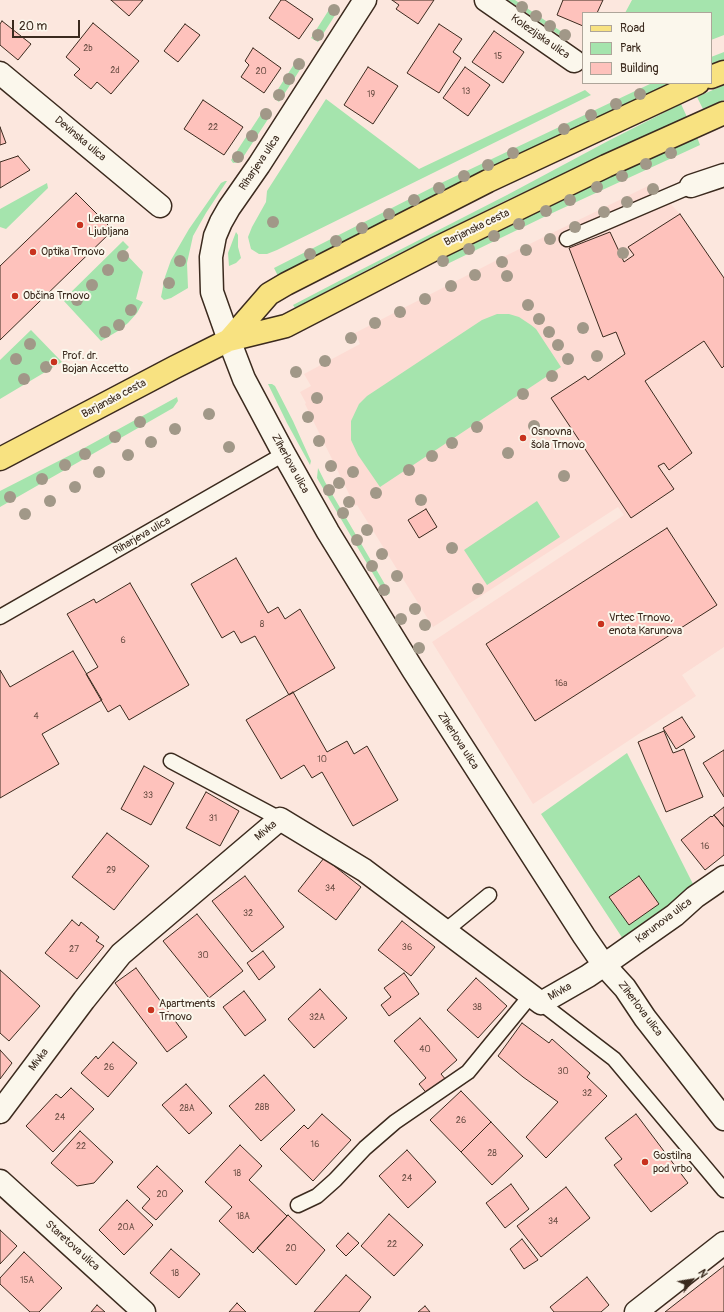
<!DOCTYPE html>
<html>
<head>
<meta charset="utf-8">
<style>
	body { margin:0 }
	#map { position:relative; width:724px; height:1312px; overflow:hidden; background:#fce7de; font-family:Pangolin,sans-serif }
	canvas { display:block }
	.legend { position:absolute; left:582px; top:12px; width:130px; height:72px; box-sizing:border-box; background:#fbf7ec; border:1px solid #aea59a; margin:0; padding:5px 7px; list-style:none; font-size:12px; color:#3b2a1e }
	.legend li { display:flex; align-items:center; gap:8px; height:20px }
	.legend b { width:20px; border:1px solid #aea59a }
	.north { position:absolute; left:672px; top:1260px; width:40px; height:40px; -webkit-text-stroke:3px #fbf7ec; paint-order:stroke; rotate:59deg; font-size:11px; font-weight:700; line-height:16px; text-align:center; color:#3b2a1e }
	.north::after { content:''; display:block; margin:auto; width:14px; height:18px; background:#3b2a1e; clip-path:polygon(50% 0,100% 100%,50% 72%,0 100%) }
	.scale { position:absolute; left:12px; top:20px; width:68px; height:18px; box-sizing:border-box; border:2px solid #3b2a1e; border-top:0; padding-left:5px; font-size:12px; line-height:14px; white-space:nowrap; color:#3b2a1e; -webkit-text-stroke:3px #fbf7ec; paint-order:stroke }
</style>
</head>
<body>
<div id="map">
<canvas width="724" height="1312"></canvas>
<ul class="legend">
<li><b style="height:5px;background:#f8e281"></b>Road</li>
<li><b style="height:11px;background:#a5e4ad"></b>Park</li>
<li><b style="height:11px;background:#fec2bc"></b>Building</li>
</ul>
<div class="north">N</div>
<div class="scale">20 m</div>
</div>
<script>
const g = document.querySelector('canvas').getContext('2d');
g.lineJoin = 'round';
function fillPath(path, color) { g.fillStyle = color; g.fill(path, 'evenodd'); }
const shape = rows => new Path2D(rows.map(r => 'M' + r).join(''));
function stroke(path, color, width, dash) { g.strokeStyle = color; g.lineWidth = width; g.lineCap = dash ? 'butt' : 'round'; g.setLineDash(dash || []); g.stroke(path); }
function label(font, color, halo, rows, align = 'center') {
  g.font = font + ' Pangolin,sans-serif'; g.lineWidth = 4; g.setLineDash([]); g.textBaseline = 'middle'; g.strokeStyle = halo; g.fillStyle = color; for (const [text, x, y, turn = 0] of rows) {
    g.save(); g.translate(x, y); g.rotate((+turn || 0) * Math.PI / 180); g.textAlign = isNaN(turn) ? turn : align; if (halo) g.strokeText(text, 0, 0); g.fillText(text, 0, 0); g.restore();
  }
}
fillPath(shape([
	[652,184,680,214,724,278,724,647,682,675,696,696,533,804,432,642,624,515,618,507,433,627,357,505,355,506,305,404,306,403,300,392,311,386,304,374,360,344,355,333,495,261]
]), '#fddcd4');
fillPath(shape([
	[508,0,515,0,568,36,565,39],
	[632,0,724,0,724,35,711,40,711,13,625,13],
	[332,5,339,9,318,42,311,38],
	[724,52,724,60,711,66,711,57],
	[298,58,305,62,279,102,273,97],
	[652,83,672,83,494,166,391,217,278,276,274,268,437,185],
	[724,85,724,100,703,109,697,97],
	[585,90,591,95,277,250,267,254,259,254,251,249,248,237,252,227,266,202,267,191,326,99,419,169],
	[681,104,687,117,509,199,386,260,295,308,293,305,339,281,507,195,608,141],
	[265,108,272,113,240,162,233,163,231,160],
	[697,137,700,145,548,215,441,267,437,260,545,207],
	[225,181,227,181,206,213,193,236,187,263,188,288,171,298,164,300,161,297,165,277,171,260,189,229,221,183],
	[47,183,48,188,6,229,0,227,0,209],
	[236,232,238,235,238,247,241,258,236,263,229,266,228,253],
	[123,241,129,247,124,252,143,272,136,299,143,302,137,313,128,323,118,331,101,341,63,300],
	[497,314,509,314,519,317,531,325,536,329,561,367,380,487,358,455,351,440,351,421,359,404,367,396,482,320],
	[31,330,62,362,0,399,0,360],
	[268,384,272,384,275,386,293,421,311,461,310,465,287,423],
	[177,397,178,401,173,408,0,507,0,491,86,447],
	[318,468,325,482,390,593,386,596,317,478],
	[537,501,560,537,487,585,464,550],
	[627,753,695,888,623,939,541,814]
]), '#a5e4ad');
const building = shape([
	[111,0,143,0,129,16,111,0],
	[281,0,285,0,313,19,299,39,269,18,281,0],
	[392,0,434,0,418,24,396,9,399,5,392,0],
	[563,0,603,0,597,13,583,13,583,26,557,15,563,0],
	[2,21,31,44,18,60,0,45,0,24,2,21],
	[93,23,139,61,111,94,97,82,91,89,74,75,80,69,66,57,93,23],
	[185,24,200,35,178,62,164,51,185,24],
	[439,24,462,39,453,52,461,58,439,93,407,73,439,24],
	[494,31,524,52,503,83,472,62,494,31],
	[253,48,281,68,264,93,241,77,249,65,245,61,253,48],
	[368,67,398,86,373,124,344,105,368,67],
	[465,67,490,85,468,116,443,98,465,67],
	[203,100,243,127,224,155,184,129,203,100],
	[0,127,6,143,0,145,0,127],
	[18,156,30,170,0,188,0,162,18,156],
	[76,193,113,230,0,340,0,266,76,193],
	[680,214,724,278,724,366,722,368,704,341,645,381,692,453,669,470,664,463,658,466,674,489,631,518,551,398,585,376,588,380,625,354,616,332,603,337,569,248,610,232,624,262,634,255,628,247,680,214],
	[426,509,437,527,419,538,408,520,426,509],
	[667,528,717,605,535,721,486,644,667,528],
	[236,558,268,613,278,607,285,619,300,609,335,668,289,695,255,636,241,643,234,631,222,638,191,584,236,558],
	[130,583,189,685,129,720,120,705,108,712,86,674,98,667,67,614,94,599,96,603,130,583],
	[73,651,102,700,42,734,59,764,0,798,0,670,10,687,73,651],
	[293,692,327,752,347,741,354,754,367,746,398,800,353,826,322,772,312,778,304,765,281,779,246,720,293,692],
	[682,717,695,737,676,749,663,728,682,717],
	[664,731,673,753,684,749,703,797,666,812,638,742,664,731],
	[724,750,724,797,703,763,724,750],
	[144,766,174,783,151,825,121,809,144,766],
	[206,792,239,811,220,846,186,828,206,792],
	[724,807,724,827,714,815,724,807],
	[714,815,724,827,724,855,705,870,681,840,711,816,712,817,714,815],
	[107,833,149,866,114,910,72,877,107,833],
	[324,858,361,887,336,920,298,891,324,858],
	[245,876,284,927,252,952,212,901,245,876],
	[639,876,659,904,629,925,609,897,639,876],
	[197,914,243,971,209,998,163,941,197,914],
	[72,920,79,926,81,922,99,937,96,941,104,946,77,979,45,953,72,920],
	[402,921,435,947,411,976,378,950,402,921],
	[263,951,275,967,259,980,247,963,263,951],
	[136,968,187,1037,167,1052,115,983,136,968],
	[0,970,40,1006,9,1041,0,1033,0,970],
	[404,973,419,994,389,1016,381,1005,391,997,384,988,404,973],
	[476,978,507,1006,478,1038,447,1010,476,978],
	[320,989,347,1018,314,1048,288,1019,320,989],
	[244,991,266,1020,245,1036,223,1007,244,991],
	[420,1018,457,1060,441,1074,447,1081,429,1096,419,1084,426,1078,394,1041,420,1018],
	[522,1023,549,1043,552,1039,590,1073,587,1077,607,1096,546,1158,526,1137,558,1102,523,1077,498,1056,522,1023],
	[113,1042,137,1063,108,1097,81,1073,96,1056,98,1059,113,1042],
	[0,1050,12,1063,0,1079,0,1050],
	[264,1075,295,1110,261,1141,229,1106,264,1075],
	[186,1084,212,1113,189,1134,162,1105,186,1084],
	[71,1088,94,1109,53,1152,26,1126,56,1094,61,1098,71,1088],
	[461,1091,491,1122,461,1152,430,1120,461,1091],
	[322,1114,351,1140,313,1181,280,1149,304,1125,308,1129,322,1114],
	[636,1114,688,1183,651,1212,614,1165,622,1159,605,1138,636,1114],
	[491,1122,523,1156,492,1185,461,1152,491,1122],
	[80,1131,113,1162,94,1183,77,1186,51,1163,80,1131],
	[240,1145,262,1166,249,1180,287,1216,253,1253,219,1221,232,1207,205,1182,240,1145],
	[407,1150,436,1182,408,1208,379,1176,407,1150],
	[157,1166,183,1191,156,1220,142,1208,150,1199,137,1187,157,1166],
	[511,1184,529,1209,505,1228,486,1203,511,1184],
	[566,1187,590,1218,541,1257,517,1226,566,1187],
	[127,1200,153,1225,124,1255,99,1230,127,1200],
	[389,1214,423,1245,394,1276,361,1246,389,1214],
	[288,1215,325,1250,296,1285,257,1248,288,1215],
	[0,1230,17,1246,0,1264,0,1230],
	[348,1233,359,1243,346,1256,336,1246,348,1233],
	[522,1239,538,1260,524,1269,510,1249,522,1239],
	[171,1249,200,1274,179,1298,150,1273,171,1249],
	[24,1252,62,1288,39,1312,30,1312,0,1284,0,1278,24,1252],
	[724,1266,724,1312,665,1312,724,1266],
	[346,1275,371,1297,359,1312,314,1312,346,1275],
	[587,1277,609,1305,601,1312,554,1312,550,1307,587,1277],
	[237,1303,246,1312,229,1312,237,1303],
	[97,1305,105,1312,91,1312,97,1305],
	[425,1306,430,1312,418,1312,425,1306]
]);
fillPath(building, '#fec2bc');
stroke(building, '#3b2a1e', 1);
const lane = shape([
	[567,239,691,186],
	[0,617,284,454],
	[171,761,280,819],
	[445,931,489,895],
	[541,1003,614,1059,724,1190],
	[298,1205,317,1196,335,1180,365,1148,395,1122,468,1072,531,995]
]);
const street = shape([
	[486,0,574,61],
	[0,73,160,206],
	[691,186,724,175],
	[229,340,244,379,284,454,328,532,413,670,584,936,604,965,625,988,645,1018,724,1119],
	[0,1112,84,1000,121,954,280,819,364,870,541,1003,588,976,604,965,675,915,695,897,724,877],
	[0,1181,144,1312],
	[636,1312,724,1243]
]);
const secondary = shape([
	[229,340,212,292,211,257,215,236,221,222,229,208,259,165,365,0]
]);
const primary = shape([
	[711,77,724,72],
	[229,340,269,294,286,284,488,181,698,83],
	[0,459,175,367,229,340,286,326,435,249,606,166,724,113]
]);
stroke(lane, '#3b2a1e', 17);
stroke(street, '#3b2a1e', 25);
stroke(secondary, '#3b2a1e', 25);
stroke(primary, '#3b2a1e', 25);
stroke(lane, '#fbf7ec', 14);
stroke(street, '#fbf7ec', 22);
stroke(secondary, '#fbf7ec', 22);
stroke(primary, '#f8e281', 22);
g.fillStyle = '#a19888';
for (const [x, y] of [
	[522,7],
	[334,10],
	[536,16],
	[550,26],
	[318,35],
	[565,35],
	[299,64],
	[289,79],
	[640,94],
	[279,95],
	[616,104],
	[266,114],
	[591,115],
	[564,129],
	[252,136],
	[513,153],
	[671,153],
	[238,157],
	[646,164],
	[488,165],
	[464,176],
	[622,176],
	[597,187],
	[439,188],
	[653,189],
	[414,200],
	[570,200],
	[627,202],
	[546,211],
	[604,212],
	[389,214],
	[273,222],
	[519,224],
	[575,227],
	[362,228],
	[494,236],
	[550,239],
	[336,241],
	[469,249],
	[526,250],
	[623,253],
	[310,254],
	[123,256],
	[180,261],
	[443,261],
	[502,262],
	[108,270],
	[475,275],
	[507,276],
	[169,283],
	[92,285],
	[451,286],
	[425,299],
	[77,300],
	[528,305],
	[131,310],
	[400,312],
	[539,319],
	[375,323],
	[119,325],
	[583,328],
	[105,332],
	[549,332],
	[351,338],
	[30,344],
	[558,345],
	[597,356],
	[16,359],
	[568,359],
	[325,361],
	[46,367],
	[296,372],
	[552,376],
	[24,379],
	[523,394],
	[317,398],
	[209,414],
	[308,417],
	[140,422],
	[534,426],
	[477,427],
	[175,429],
	[115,437],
	[319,441],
	[151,442],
	[452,443],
	[229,447],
	[508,453],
	[85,454],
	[128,455],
	[432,456],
	[65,465],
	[331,466],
	[409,470],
	[99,472],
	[353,472],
	[564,476],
	[42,479],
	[339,483],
	[75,487],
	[329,490],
	[376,493],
	[10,497],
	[421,500],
	[50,501],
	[349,502],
	[343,513],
	[25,514],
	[367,530],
	[357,540],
	[452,548],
	[382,554],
	[372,566],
	[397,576],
	[478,589],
	[384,590],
	[415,609],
	[401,619],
	[425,625],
	[419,648]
]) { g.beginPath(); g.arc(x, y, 6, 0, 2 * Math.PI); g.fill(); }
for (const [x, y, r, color] of [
	[80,225,4,"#c8321e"],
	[33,252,4,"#c8321e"],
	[15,296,4,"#c8321e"],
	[54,362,4,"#c8321e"],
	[523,438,4,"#c8321e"],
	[601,624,4,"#c8321e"],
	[151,1010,4,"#c8321e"],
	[645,1162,4,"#c8321e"]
]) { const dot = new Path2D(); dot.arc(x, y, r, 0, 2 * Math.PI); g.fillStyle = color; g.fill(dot); stroke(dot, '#fbf7ec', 1.5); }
label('9px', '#6c5046', null, [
	["2b",88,49],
	["15",498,57],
	["2d",115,71],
	["20",261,72],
	["13",466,92],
	["19",371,95],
	["22",213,128],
	["8",262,625],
	["6",123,641],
	["16a",561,684],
	["4",36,717],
	["10",322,760],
	["33",148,796],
	["31",213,819],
	["16",705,847],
	["29",111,871],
	["34",330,889],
	["32",248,914],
	["36",407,948],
	["27",74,950],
	["30",203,956],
	["38",477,1008],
	["32A",317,1018],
	["40",425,1050],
	["26",109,1068],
	["30",563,1072],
	["32",587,1094],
	["28B",262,1108],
	["28A",187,1109],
	["24",60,1118],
	["26",461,1121],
	["16",315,1145],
	["22",81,1147],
	["28",492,1154],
	["18",237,1174],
	["24",407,1179],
	["20",162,1195],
	["18A",243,1217],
	["34",553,1222],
	["20A",126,1228],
	["22",392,1245],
	["20",291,1249],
	["18",175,1274],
	["15A",27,1281]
]);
label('11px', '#3b2a1e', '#fbf7ec', [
	["Kolezijska ulica",540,37,35],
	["Devinska ulica",80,139,40],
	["Riharjeva ulica",260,163,-56],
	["Barjanska cesta",477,228,-26],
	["Barjanska cesta",114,399,-28],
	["Ziherlova ulica",290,464,61],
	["Riharjeva ulica",142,536,-30],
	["Ziherlova ulica",458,741,57],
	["Mivka",266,831,-40],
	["Karunova ulica",664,921,-37],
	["Mivka",560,992,-30],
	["Ziherlova ulica",640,1009,53],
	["Mivka",39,1060,-53],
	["Staretova ulica",72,1246,42]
]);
label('11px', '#3b2a1e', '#fbf7ec', [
	["Lekarna",88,219],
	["Ljubljana",88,232],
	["Optika Trnovo",41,252],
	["Občina Trnovo",23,296],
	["Prof. dr.",62,356],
	["Bojan Accetto",62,369],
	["Osnovna",531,432],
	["šola Trnovo",531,445],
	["Vrtec Trnovo,",609,618],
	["enota Karunova",609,631],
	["Apartments",159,1004],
	["Trnovo",159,1017],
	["Gostilna",653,1156],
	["pod vrbo",653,1169]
], 'left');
</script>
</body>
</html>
